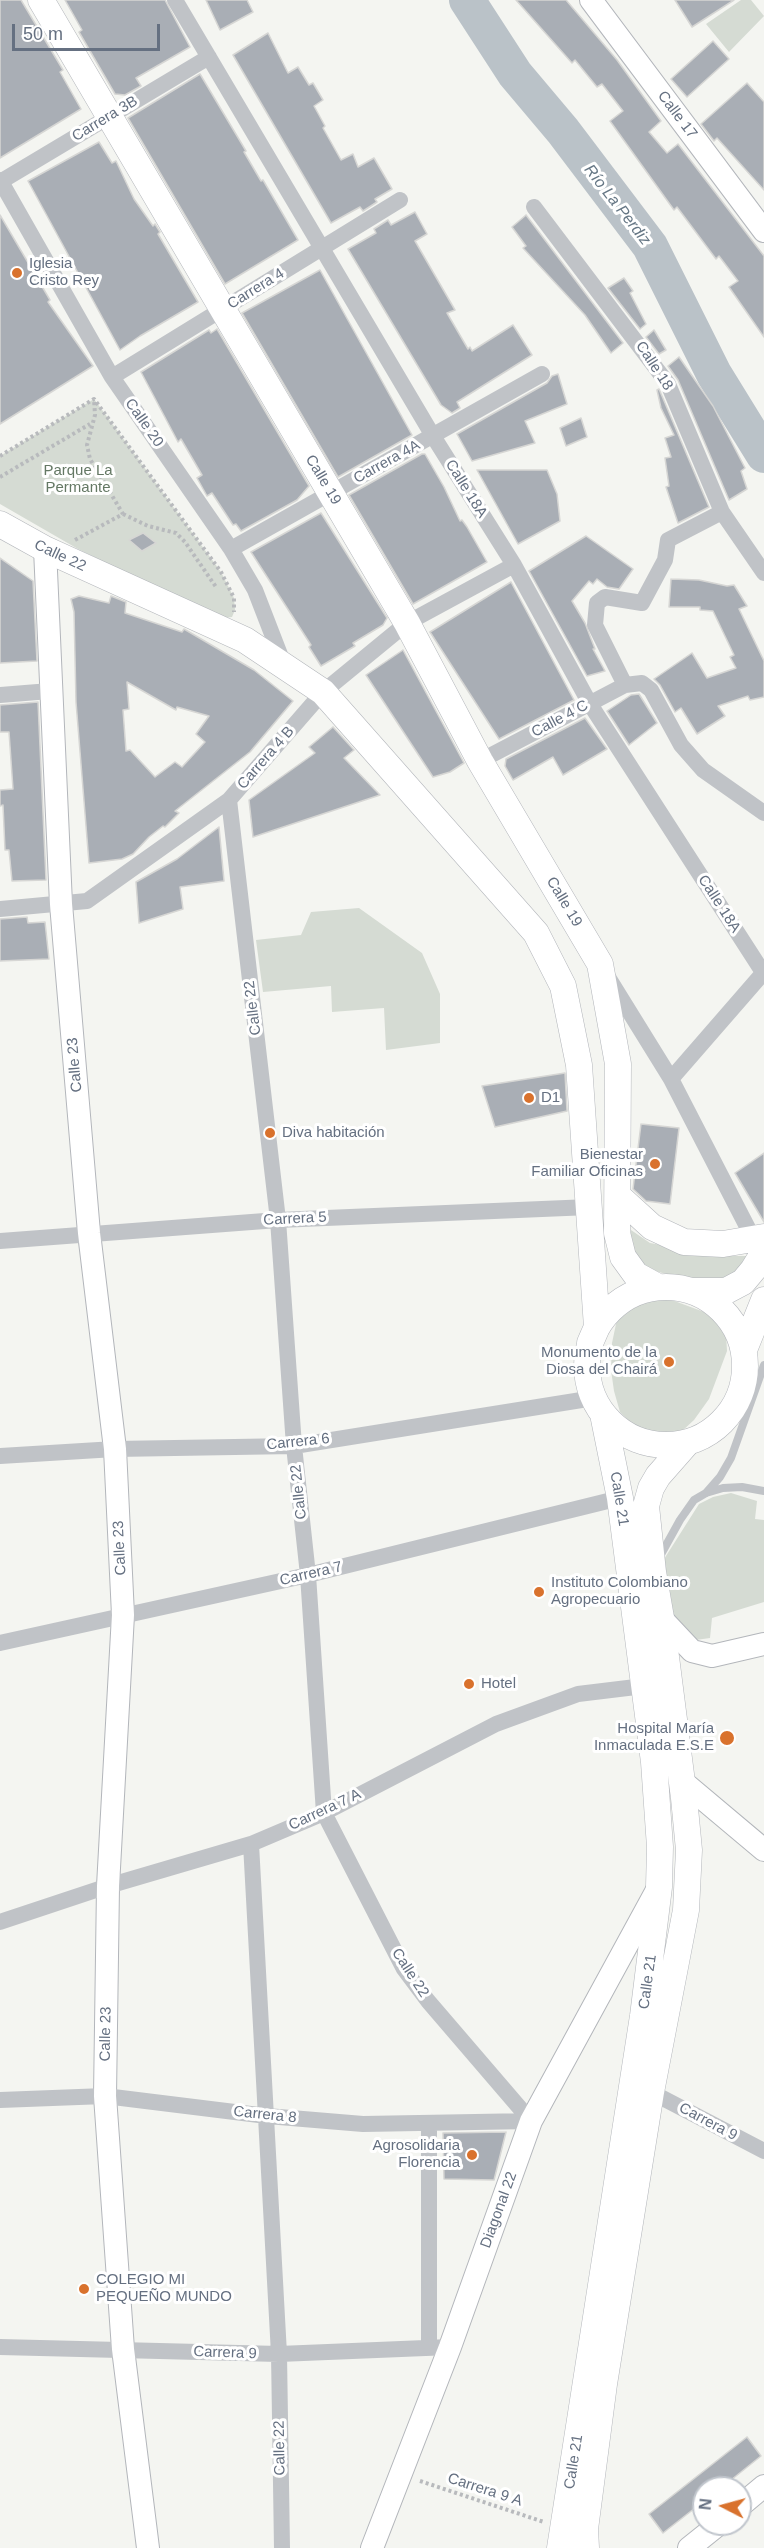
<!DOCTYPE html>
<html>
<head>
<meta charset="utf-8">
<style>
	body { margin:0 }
	#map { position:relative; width:764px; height:2548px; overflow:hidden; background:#f4f5f1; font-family:Arial,sans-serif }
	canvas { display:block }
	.north { position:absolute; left:692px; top:2476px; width:60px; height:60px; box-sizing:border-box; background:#fff; border:2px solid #c1c6cd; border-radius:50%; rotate:276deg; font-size:16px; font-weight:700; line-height:24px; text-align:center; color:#657081 }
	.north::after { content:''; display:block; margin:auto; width:21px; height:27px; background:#d9722d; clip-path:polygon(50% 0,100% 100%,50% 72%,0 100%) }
	.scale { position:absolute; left:12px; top:24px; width:148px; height:27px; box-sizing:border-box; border:3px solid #657081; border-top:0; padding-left:8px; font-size:18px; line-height:21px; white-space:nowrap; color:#657081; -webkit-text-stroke:4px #fff; paint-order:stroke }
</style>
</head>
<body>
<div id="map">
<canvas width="764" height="2548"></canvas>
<div class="north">N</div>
<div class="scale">50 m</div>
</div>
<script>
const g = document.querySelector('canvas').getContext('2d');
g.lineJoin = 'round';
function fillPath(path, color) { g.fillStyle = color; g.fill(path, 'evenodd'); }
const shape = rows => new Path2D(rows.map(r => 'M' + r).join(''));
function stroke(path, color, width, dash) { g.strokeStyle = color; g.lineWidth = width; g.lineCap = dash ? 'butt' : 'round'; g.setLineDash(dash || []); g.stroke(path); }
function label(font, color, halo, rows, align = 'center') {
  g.font = font + ' Arial,sans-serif'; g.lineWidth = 6; g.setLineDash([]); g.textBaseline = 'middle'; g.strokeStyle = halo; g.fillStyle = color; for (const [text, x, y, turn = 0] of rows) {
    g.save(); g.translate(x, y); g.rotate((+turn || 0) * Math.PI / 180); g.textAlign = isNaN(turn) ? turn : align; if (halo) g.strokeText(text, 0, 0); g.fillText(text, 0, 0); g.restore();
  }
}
fillPath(shape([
	[741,0,751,0,764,16,729,52,706,24],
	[94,399,221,572,234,598,235,610,232,617,223,618,213,616,78,549,0,504,0,456],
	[359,908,422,953,440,994,440,1043,386,1050,384,1008,332,1012,331,986,263,992,256,940,301,935,311,912],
	[631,1230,650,1243,721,1256,749,1256,737,1272,714,1281,678,1277,643,1268,631,1248],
	[642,1296,669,1299,715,1316,726,1333,727,1351,709,1399,694,1420,681,1432,664,1437,649,1434,633,1425,620,1412,614,1391,611,1370,612,1343,616,1324,626,1304],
	[731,1493,757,1501,755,1519,764,1520,764,1602,712,1618,710,1638,696,1640,678,1629,659,1567,699,1504,713,1497]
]), '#d5dbd3');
stroke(shape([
	[467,0,515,74,563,131,650,246,714,374,764,455]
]), '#bac2c8', 36);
const building = shape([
	[0,0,21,0,63,70,60,72,81,109,0,158,0,0],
	[65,0,165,0,190,47,136,78,141,86,125,95,115,94,79,32,82,30,65,0],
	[206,0,247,0,253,12,220,30,206,0],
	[516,0,566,0,617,60,661,121,649,132,667,153,678,144,764,256,764,337,729,287,738,281,719,256,716,259,677,207,674,210,610,121,623,111,602,84,597,87,575,60,572,63,516,0],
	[675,0,734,0,692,27,675,0],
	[268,33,288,73,298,67,309,85,313,83,323,100,314,106,325,126,323,128,341,160,353,154,358,167,374,158,392,189,375,199,377,202,363,211,360,207,331,223,233,55,268,33],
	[713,41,729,59,687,97,671,79,713,41],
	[200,74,246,151,244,152,261,181,263,180,298,240,225,284,128,118,200,74],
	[747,83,764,102,764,190,717,138,714,141,701,124,747,83],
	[99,142,112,163,116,161,134,199,153,226,155,224,160,232,158,234,198,302,140,336,120,350,28,181,99,142],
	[415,212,427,234,415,241,455,310,447,313,468,349,470,347,472,351,513,325,532,355,457,402,460,408,452,413,441,405,348,249,376,233,374,229,388,220,391,225,415,212],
	[0,215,50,300,48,302,93,366,0,424,0,215],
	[526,215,623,343,611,353,585,315,523,248,526,246,512,227,526,215],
	[320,270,412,435,338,477,242,313,320,270],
	[624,278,633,291,630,293,646,324,640,329,608,288,624,278],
	[217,329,309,486,297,500,241,531,236,524,233,525,212,493,207,496,197,478,202,475,181,439,178,442,141,372,209,330,211,333,217,329],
	[654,330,666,350,659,354,646,337,654,330],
	[679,357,713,406,745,468,741,471,747,489,729,500,678,380,668,366,679,357],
	[558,374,567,404,525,421,535,443,472,461,457,434,547,383,552,376,558,374],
	[659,389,709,507,678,523,666,487,669,486,665,458,671,457,665,438,674,435,661,408,657,390,659,389],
	[581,418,587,437,566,446,560,428,581,418],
	[422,454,425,454,444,487,460,521,462,520,467,527,487,562,413,604,349,495,422,454],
	[477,470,547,470,557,494,560,521,518,544,477,470],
	[321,513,387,618,383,625,353,643,355,646,321,666,309,647,311,645,251,552,321,513],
	[143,533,156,543,142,551,129,540,143,533],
	[586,536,633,569,619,589,607,587,597,579,593,584,589,581,572,601,585,623,595,649,593,649,605,671,587,676,529,571,586,536],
	[0,558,33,581,37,661,0,663,0,558],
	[671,579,699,580,727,586,734,585,747,606,739,609,764,661,764,697,750,700,748,696,718,706,725,716,697,734,681,708,675,712,660,685,654,679,692,653,707,678,736,668,730,657,734,655,713,611,700,610,700,607,669,607,671,579],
	[511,582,574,700,499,739,430,632,511,582],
	[79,596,109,603,111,596,126,602,125,613,182,632,184,629,254,670,293,701,250,752,175,811,179,813,165,827,163,826,149,837,133,854,122,859,89,863,76,702,74,612,71,599,79,596],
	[127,682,176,710,177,707,209,716,196,734,205,742,182,767,175,762,155,777,130,750,126,751,123,710,129,709,127,682],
	[403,650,464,763,450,772,433,777,366,675,403,650],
	[639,694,657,723,629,745,607,711,631,695,639,694],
	[38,702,46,880,12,881,9,850,5,850,3,805,0,806,0,790,13,789,9,732,0,732,0,705,38,702],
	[585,718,607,749,563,775,553,757,513,780,505,766,506,759,585,718],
	[333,727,354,750,344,758,380,795,253,837,249,800,315,753,309,747,333,727],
	[219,827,224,881,180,887,183,909,139,923,136,882,177,859,219,827],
	[27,917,28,923,45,922,49,959,0,961,0,919,27,917],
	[565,1073,567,1111,495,1127,482,1086,565,1073],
	[641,1124,679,1128,670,1204,646,1201,633,1189,641,1124],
	[764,1153,764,1222,735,1173,764,1153],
	[506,2132,494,2180,444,2179,443,2133,506,2132],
	[747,2437,761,2456,721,2488,704,2488,704,2501,663,2533,649,2514,747,2437]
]);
fillPath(building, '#a9aeb5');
stroke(building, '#d6d6d4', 1.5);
const secondary = shape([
	[591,0,764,231],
	[45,549,61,904,89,1233,115,1449,123,1615,108,1886,105,2096,123,2349,148,2548],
	[661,1618,692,1651,712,1656,764,1644],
	[683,1782,764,1850],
	[740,2506,764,2486],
	[372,2548,450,2347,531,2121,657,1890],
	[689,2548,719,2524]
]);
const primary = shape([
	[41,0,407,623,480,761,600,964,618,1064,617,1233,623,1257,636,1275,658,1287],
	[0,524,45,549,245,640,323,692,536,933,563,986,579,1065,597,1327,590,1343],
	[618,1196,652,1227,684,1242,723,1244,764,1237],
	'587 1366a79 79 0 1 1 158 0a79 79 0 1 1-158 0Z',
	[694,1291,726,1291,743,1282,753,1270,764,1252],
	[744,1350,764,1300],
	[560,2548,643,2016,659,1887,660,1847,654,1762,620,1498,603,1414],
	[586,2548,585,2529,604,2384,651,2092,686,1910,689,1850,684,1798,661,1618,653,1572,646,1506,651,1488,658,1476,687,1443]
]);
stroke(secondary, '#b3b6bb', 24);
stroke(primary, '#b3b6bb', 27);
stroke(shape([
	[0,456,94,399,221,572,234,598,234,612],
	[0,477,90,424],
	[123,514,148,526,176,533,185,542,216,587],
	[75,540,123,514,90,459,87,445,95,415,94,399],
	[420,2481,544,2522]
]), '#b8babd', 4, [3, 3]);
stroke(shape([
	[706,1493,720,1477,731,1458,764,1365],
	[659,1558,680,1520,694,1500,706,1493,723,1488,742,1487,764,1491]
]), '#c0c3c7', 8);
stroke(shape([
	[175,0,433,436,514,565,590,704,764,974],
	[0,180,112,377,231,549,255,590,284,665],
	[0,182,209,57],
	[534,207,668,384,722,512,764,573],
	[112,377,400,200],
	[231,549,542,374],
	[625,685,595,625,597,603,605,597,642,603,665,560,668,540,722,512],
	[0,695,50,691],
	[480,761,625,685,642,683,651,690,681,745,703,770,764,813],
	[229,800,278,1220,294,1446,308,1575,324,1813,404,1969,428,2001,531,2121],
	[0,909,87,901,229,800,323,692,407,623,514,565],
	[606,974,671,1079,754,1240],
	[671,1079,764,972],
	[0,1241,278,1220,590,1207],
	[0,1456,115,1449,294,1446,594,1398],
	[0,1643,308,1575,620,1498],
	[251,1844,279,2354,282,2548],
	[0,1922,108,1886,251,1844,324,1813,496,1724,578,1694,644,1686],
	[651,2092,764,2151],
	[0,2100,105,2096,267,2116,363,2124,531,2121],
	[0,2347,279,2354,450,2347],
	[429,2348,429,2123]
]), '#c0c3c7', 16);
stroke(secondary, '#fff', 22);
stroke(primary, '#fff', 26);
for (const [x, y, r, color] of [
	[17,273,6,"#d9722d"],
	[529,1098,6,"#d9722d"],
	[270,1133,6,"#d9722d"],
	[655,1164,6,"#d9722d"],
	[669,1362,6,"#d9722d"],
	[539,1592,6,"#d9722d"],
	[469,1684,6,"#d9722d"],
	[727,1738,8,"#d9722d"],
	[472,2155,6,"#d9722d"],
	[84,2289,6,"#d9722d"]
]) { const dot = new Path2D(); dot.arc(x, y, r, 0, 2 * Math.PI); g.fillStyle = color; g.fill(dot); stroke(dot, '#fff', 2); }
label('15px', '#657081', '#fff', [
	["Calle 17",677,115,53],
	["Carrera 3B",105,119,-31],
	["Carrera 4",256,289,-32],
	["Calle 18",654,366,57],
	["Calle 20",144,423,55],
	["Carrera 4A",387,462,-29],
	["Calle 19",323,480,59],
	["Calle 18A",466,489,58],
	["Calle 22",60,556,25],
	["Calle 4 C",560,719,-28],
	["Carrera 4 B",266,758,-49],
	["Calle 19",564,902,59],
	["Calle 18A",719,904,57],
	["Calle 22",253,1008,-97],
	["Calle 23",75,1065,-95],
	["Carrera 5",295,1219,-3],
	["Carrera 6",298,1442,-6],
	["Calle 22",299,1492,-96],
	["Calle 21",619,1499,81],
	["Calle 23",120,1548,-93],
	["Carrera 7",311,1574,-13],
	["Carrera 7 A",325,1810,-25],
	["Calle 22",410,1973,57],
	["Calle 21",648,1982,-82],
	["Calle 23",106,2034,-89],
	["Carrera 8",265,2115,6],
	["Carrera 9",708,2122,28],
	["Diagonal 22",499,2210,-70],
	["Carrera 9",225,2353,2],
	["Calle 22",280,2448,-91],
	["Calle 21",574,2462,-81],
	["Carrera 9 A",485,2490,18]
]);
label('15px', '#657081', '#fff', [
	["Iglesia",29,264],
	["Cristo Rey",29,281],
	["D1",541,1098],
	["Diva habitación",282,1133],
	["Bienestar",643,1155,"right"],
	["Familiar Oficinas",643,1172,"right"],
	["Monumento de la",657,1353,"right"],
	["Diosa del Chairá",657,1370,"right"],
	["Instituto Colombiano",551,1583],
	["Agropecuario",551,1600],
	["Hotel",481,1684],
	["Hospital María",714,1729,"right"],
	["Inmaculada E.S.E",714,1746,"right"],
	["Agrosolidaria",460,2146,"right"],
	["Florencia",460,2163,"right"],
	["COLEGIO MI",96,2280],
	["PEQUEÑO MUNDO",96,2297]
], 'left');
label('15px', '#647864', '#fff', [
	["Parque La",78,471],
	["Permante",78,488]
]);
label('italic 16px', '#667785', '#fff', [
	["Río La Perdiz",617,205,52]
]);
</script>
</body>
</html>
